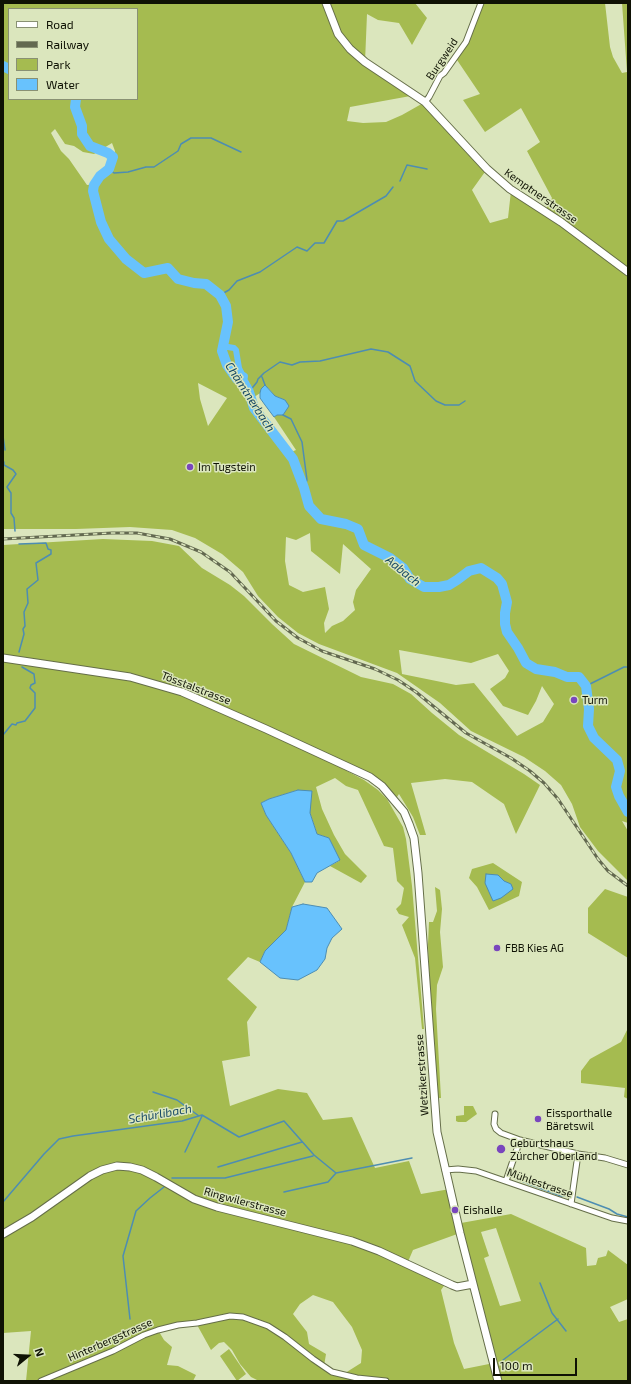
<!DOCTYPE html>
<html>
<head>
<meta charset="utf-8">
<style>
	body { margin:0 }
	#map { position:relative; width:631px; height:1384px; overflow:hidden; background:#dbe6bd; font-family:"Exo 2",sans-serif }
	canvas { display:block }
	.frame { position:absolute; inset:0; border:4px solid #0f1204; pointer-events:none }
	.legend { position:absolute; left:8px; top:8px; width:130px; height:92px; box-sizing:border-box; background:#dbe6bd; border:1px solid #899173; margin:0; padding:5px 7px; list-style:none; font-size:12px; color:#0f1204 }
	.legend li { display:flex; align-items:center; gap:8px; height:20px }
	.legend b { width:20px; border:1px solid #899173 }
	.north { position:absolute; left:8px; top:1336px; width:40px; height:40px; -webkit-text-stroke:3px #dbe6bd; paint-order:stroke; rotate:72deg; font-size:11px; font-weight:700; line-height:16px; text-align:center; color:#0f1204 }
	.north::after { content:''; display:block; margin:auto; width:14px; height:18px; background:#0f1204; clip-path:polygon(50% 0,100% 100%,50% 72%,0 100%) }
	.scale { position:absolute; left:493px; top:1358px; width:84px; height:18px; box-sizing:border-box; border:2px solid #0f1204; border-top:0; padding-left:5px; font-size:12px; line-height:14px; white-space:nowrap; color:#0f1204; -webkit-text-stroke:3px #dbe6bd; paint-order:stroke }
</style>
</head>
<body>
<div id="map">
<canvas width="631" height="1384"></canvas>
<div class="frame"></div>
<ul class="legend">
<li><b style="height:5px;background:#fff"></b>Road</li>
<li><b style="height:5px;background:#636950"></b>Railway</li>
<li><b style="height:11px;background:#a5bb50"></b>Park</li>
<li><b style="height:11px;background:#68c2fd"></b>Water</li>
</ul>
<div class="north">N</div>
<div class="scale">100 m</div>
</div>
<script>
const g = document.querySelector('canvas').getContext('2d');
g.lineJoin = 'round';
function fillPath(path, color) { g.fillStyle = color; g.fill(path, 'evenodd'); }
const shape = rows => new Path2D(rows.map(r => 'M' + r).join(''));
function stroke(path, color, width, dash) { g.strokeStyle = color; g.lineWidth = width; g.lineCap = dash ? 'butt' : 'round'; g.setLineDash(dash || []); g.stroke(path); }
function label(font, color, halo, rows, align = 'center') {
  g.font = font + ' "Exo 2",sans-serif'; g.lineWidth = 3; g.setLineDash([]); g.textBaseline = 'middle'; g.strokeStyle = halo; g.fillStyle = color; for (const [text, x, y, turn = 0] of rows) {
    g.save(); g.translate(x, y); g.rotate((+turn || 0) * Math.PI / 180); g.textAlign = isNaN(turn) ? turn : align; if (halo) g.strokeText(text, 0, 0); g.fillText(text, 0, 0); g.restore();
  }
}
fillPath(shape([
	[3,3,415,3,427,18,412,45,399,23,378,20,367,14,365,62,416,95,350,107,347,121,363,123,386,122,402,115,425,102,487,169,472,190,490,223,508,218,511,191,545,211,552,198,527,151,540,142,521,108,485,132,463,100,480,94,455,57,466,42,482,3,605,3,610,47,613,57,622,73,627,72,622,3,628,3,628,823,622,821,628,831,628,881,598,851,580,827,572,804,561,785,545,771,524,757,471,731,440,703,397,673,319,644,298,633,278,617,258,596,243,572,222,554,195,538,172,530,130,527,76,529,3,529],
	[9,9,137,9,137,99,9,99],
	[55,129,65,144,74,146,83,152,94,154,112,143,115,151,113,171,96,184,87,185,69,159,61,151,51,133],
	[198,383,227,398,208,426,200,399],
	[268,388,275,396,285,400,277,415,274,417,296,450,289,453,257,413,251,399],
	[310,533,311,551,340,574,343,544,371,569,356,590,353,602,355,610,343,621,332,626,325,633,324,623,329,609,325,587,303,592,289,585,285,561,286,537,296,540],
	[399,650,471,663,498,654,509,671,505,678,490,689,503,706,528,715,536,701,542,686,554,704,543,722,517,736,474,683,456,685,402,674],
	[103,539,152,541,179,546,202,568,230,585,244,596,272,624,294,644,361,677,393,684,411,694,432,713,459,735,524,774,540,785,516,834,504,804,472,782,445,779,411,783,426,835,420,835,413,817,399,794,395,800,354,768,347,771,364,780,378,790,387,799,403,827,406,839,412,886,424,1029,422,1029,415,958,402,925,409,917,399,914,396,909,401,904,404,888,397,881,393,848,384,846,358,790,346,786,335,778,316,787,322,809,334,835,345,854,367,876,361,883,330,866,339,861,329,838,317,834,310,813,298,790,269,799,261,803,266,815,291,853,305,882,292,907,286,930,265,951,260,962,248,957,227,979,257,1007,247,1022,250,1056,222,1061,230,1106,278,1089,307,1093,323,1120,352,1117,375,1168,409,1161,421,1194,450,1189,461,1223,511,1214,586,1248,587,1266,596,1265,598,1258,606,1256,608,1250,628,1265,628,1299,610,1307,619,1322,628,1319,628,1381,259,1381,251,1377,240,1364,232,1350,224,1342,219,1343,211,1350,196,1323,158,1330,164,1340,172,1347,167,1365,178,1366,196,1375,193,1381,26,1381,31,1331,3,1333,3,545],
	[496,1228,521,1301,500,1306,484,1258,489,1256,481,1232],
	[460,1233,494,1363,464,1369,454,1343,441,1290,446,1283,407,1264,413,1250],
	[313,1295,333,1302,352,1327,362,1350,361,1363,342,1375,324,1366,326,1354,309,1344,307,1332,293,1314,300,1304],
	[493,863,522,882,519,896,489,910,477,887,469,878,472,869],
	[435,887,440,890,442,909,440,932,443,967,437,985,436,1009,441,1098,438,1098,429,979,428,944,429,922,433,922,437,911],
	[605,889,628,897,628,958,588,933,588,908],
	[628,1028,628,1099,624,1097,625,1088,581,1083,581,1071,590,1059,621,1042],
	[464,1106,473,1106,477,1114,466,1122,458,1122,456,1121,456,1116,464,1115],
	[229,1349,246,1374,237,1381,220,1356]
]), '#a5bb50');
const water = shape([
	[265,385,275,396,285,400,289,406,283,415,277,415,274,417,265,405,260,398,260,393,261,389,265,385],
	[298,790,312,791,310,813,317,834,329,838,340,860,317,873,312,882,305,882,291,853,266,815,261,803,269,799,298,790],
	[486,874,498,875,504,881,511,884,513,889,501,898,493,901,485,883,486,874],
	[303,904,327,908,342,929,332,938,327,948,325,959,317,970,298,980,280,978,260,962,265,951,286,930,292,907,303,904]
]);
fillPath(water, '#68c2fd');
stroke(water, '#4d8db2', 1);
stroke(shape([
	[109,169,114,173,128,172,146,167,154,167,178,151,181,144,191,138,211,138,241,152],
	[400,181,407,165,427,169],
	[220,295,229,290,237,281,260,272,297,247,307,251,315,243,324,243,337,221,343,221,386,196,393,187],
	[262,377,265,385],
	[249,392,257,382,258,379,264,373,280,362,292,365,300,362,320,361,371,349,388,352,410,366,415,381,436,401,445,405,459,405,465,401],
	[283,415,291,419,302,442,307,480,304,488],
	[3,436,5,450],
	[4,462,4,465,13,470,16,474,7,487,11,493,11,513,14,518,15,531],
	[19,544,46,543,48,549,51,550,51,554,36,563,38,580,27,589,28,603,24,612,25,626,23,629,24,634,19,652],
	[586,686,624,667,628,667],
	[3,735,12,724,16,725,17,723,25,721,35,708,35,693,30,688,31,685,35,683,34,674,22,667],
	[153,1092,177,1100,199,1116],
	[185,1152,202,1116],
	[218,1167,302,1142],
	[172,1178,225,1178,313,1156],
	[516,1179,561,1196,568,1196],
	[284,1192,328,1182,336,1173],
	[577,1197,609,1209,617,1214,628,1217],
	[3,1202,44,1154,59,1139,73,1136,182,1121,202,1115,239,1137,284,1121,314,1155,336,1173,412,1158],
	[540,1283,552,1313,566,1331],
	[130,1319,123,1256,136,1211,150,1198,164,1187],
	[503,1360,558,1319]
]), '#4d8db2', 1.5);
stroke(shape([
	[222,346,234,348,236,350,239,368,242,374,245,376,244,383]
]), '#68c2fd', 6);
stroke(shape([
	[3,66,9,69],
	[76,99,75,107,82,126,82,134,90,146,108,153,113,157,109,169,100,176,94,185,93,191,101,222,109,239,126,259,144,273,168,268,178,279,194,283,206,284,220,295,226,306,228,322,222,351,227,365,237,379,244,383,249,392,254,408,293,459,304,488,309,506,321,519,346,524,358,529,364,545,390,558,403,568,410,579,424,587,439,587,449,585,457,580,469,571,481,568,497,578,502,584,507,602,505,613,505,624,507,632,518,648,526,663,536,669,555,672,567,677,579,677,586,686,589,709,588,726,594,738,617,760,620,771,616,787,619,796,628,812]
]), '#68c2fd', 10);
const street = shape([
	[425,102,429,97,440,76,444,73,466,42,481,3],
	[495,1114,494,1124,496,1129,501,1133,520,1140],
	[578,1154,605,1158,628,1165],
	[445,1170,458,1169,476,1171,612,1218,628,1221],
	[506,1181,520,1140,578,1154,571,1204],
	[41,1381,113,1351,144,1335,158,1330,178,1325,197,1323,230,1316,243,1317,268,1326,285,1337,313,1359,332,1372,357,1378,386,1381]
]);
const secondary = shape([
	[326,3,338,34,350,49,365,62,425,102,487,169,510,189,561,222,628,272],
	[3,658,130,677,182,692,266,729,370,777,382,786,404,812,409,824,414,838,418,873,437,1132,460,1233,498,1381],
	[3,1234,32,1217,90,1176,102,1170,117,1166,130,1167,142,1170,156,1177,194,1199,217,1207,352,1241,379,1251,452,1285,457,1287,473,1284]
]);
stroke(street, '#656e49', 7);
stroke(secondary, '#656e49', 9);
stroke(street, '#fff', 5);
stroke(secondary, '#fff', 7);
const rail = shape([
	[3,539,112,533,137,533,170,539,201,552,230,572,276,621,298,638,322,651,375,669,398,680,416,692,466,733,511,758,530,771,544,783,558,799,598,859,608,871,628,886]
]);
stroke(rail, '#636950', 3);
stroke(rail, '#dbe6bd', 1.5, [4.5]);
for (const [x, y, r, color] of [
	[190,467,4,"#7946bd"],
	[574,700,4,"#7946bd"],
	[497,948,4,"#7946bd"],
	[538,1119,4,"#7946bd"],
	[501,1149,5,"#7946bd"],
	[455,1210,4,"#7946bd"]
]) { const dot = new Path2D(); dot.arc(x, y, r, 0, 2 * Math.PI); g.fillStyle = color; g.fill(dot); stroke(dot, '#dbe6bd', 1.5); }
label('11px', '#0f1204', '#dbe6bd', [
	["Burgweid",442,59,-56],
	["Kemptnerstrasse",541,196,35],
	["Tösstalstrasse",196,688,21],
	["Wetzikerstrasse",422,1075,-94],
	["Mühlestrasse",540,1183,19],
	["Ringwilerstrasse",245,1202,15],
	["Hinterbergstrasse",110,1340,-24]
]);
label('11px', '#0f1204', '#dbe6bd', [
	["Im Tugstein",198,467],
	["Turm",582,700],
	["FBB Kies AG",505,948],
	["Eissporthalle",546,1113],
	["Bäretswil",546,1126],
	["Geburtshaus",510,1143],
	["Zürcher Oberland",510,1156],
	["Eishalle",463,1210]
], 'left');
label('italic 12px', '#154765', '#dbe6bd', [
	["Chämtnerbach",250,397,57],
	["Aabach",403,571,39],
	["Schürlibach",160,1114,-10]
]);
</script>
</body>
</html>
